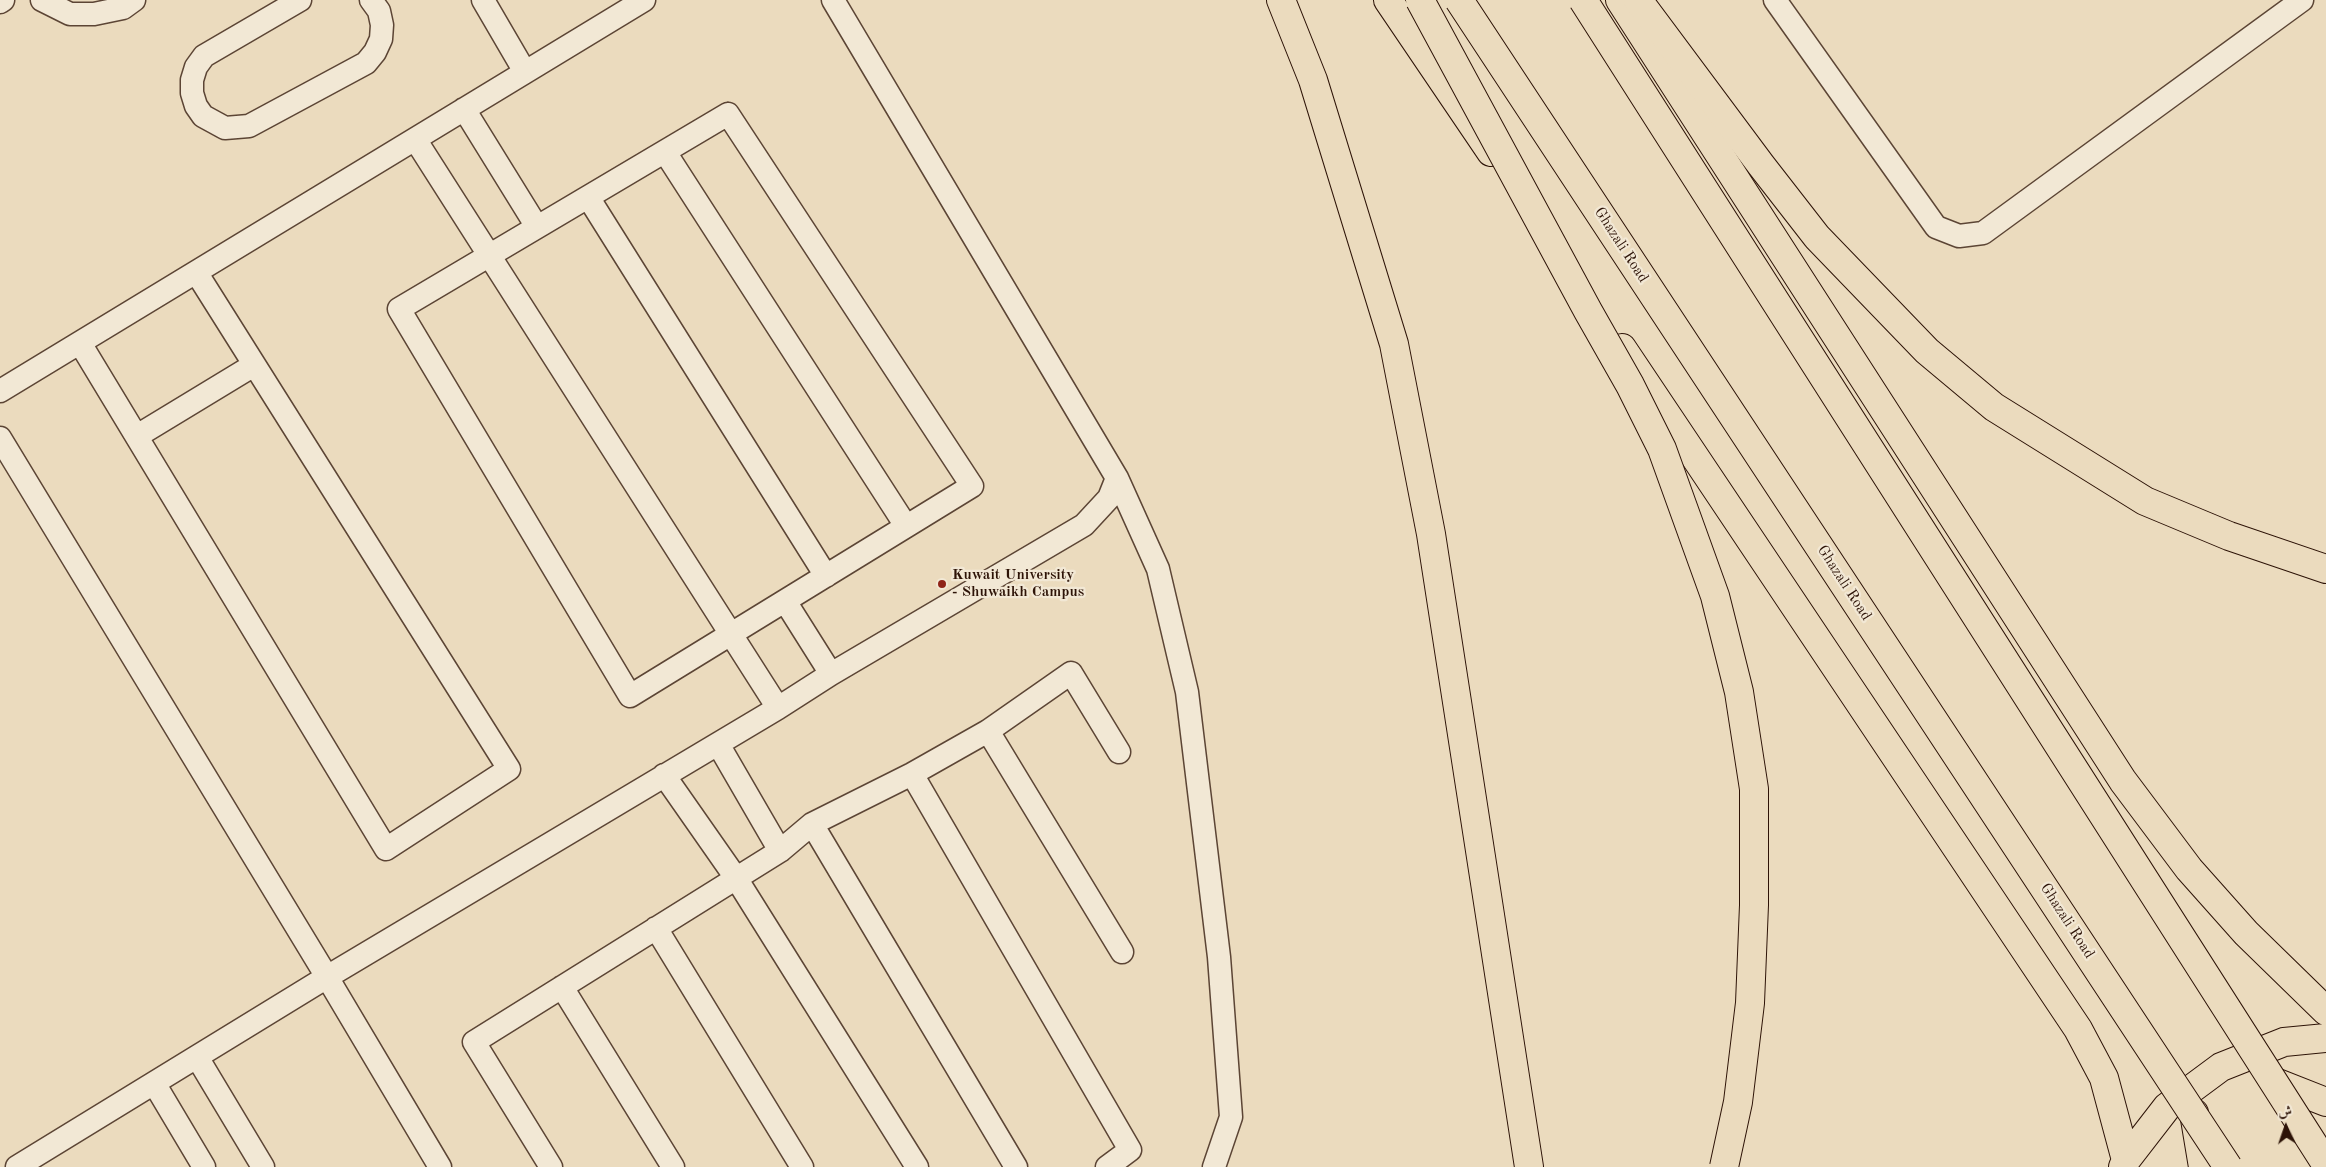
<!DOCTYPE html>
<html>
<head>
<meta charset="utf-8">
<style>
	body { margin:0 }
	#map { position:relative; width:2326px; height:1167px; overflow:hidden; background:#ebdbbe; font-family:"Old Standard TT",Amiri,serif }
	canvas { display:block }
	.north { position:absolute; left:2261px; top:1102px; width:50px; height:50px; -webkit-text-stroke:4px #f2e8d5; paint-order:stroke; rotate:357deg; font-size:14px; font-weight:700; line-height:20px; text-align:center; color:#2d1307 }
	.north::after { content:''; display:block; margin:auto; width:18px; height:22px; background:#2d1307; clip-path:polygon(50% 0,100% 100%,50% 72%,0 100%) }
</style>
</head>
<body>
<div id="map">
<canvas width="2326" height="1167"></canvas>
<div class="north">ش</div>
</div>
<script>
const g = document.querySelector('canvas').getContext('2d');
g.lineJoin = 'round';
const shape = rows => new Path2D(rows.map(r => 'M' + r).join(''));
function stroke(path, color, width, dash) { g.strokeStyle = color; g.lineWidth = width; g.lineCap = dash ? 'butt' : 'round'; g.setLineDash(dash || []); g.stroke(path); }
function label(font, color, halo, rows, align = 'center') {
  g.font = font + ' "Old Standard TT",serif'; g.lineWidth = 4.5; g.setLineDash([]); g.textBaseline = 'middle'; g.strokeStyle = halo; g.fillStyle = color; for (const [text, x, y, turn = 0] of rows) {
    g.save(); g.translate(x, y); g.rotate((+turn || 0) * Math.PI / 180); g.textAlign = isNaN(turn) ? turn : align; if (halo) g.strokeText(text, 0, 0); g.fillText(text, 0, 0); g.restore();
  }
}
const service = shape([
	[42,0,70,14,94,14,123,8,134,0],
	[300,0,204,56,196,67,192,80,192,93,196,106,203,116,225,128,249,126,366,63,375,52,381,39,382,25,379,11,371,0],
	[483,0,525,72],
	[833,0,1117,478,1158,569,1187,692,1219,957,1231,1117,1214,1167],
	[1775,0,1936,227,1959,236,1983,233,2302,0],
	[0,2,3,0],
	[464,109,537,227],
	[728,114,972,486,630,696,399,309,728,114],
	[415,139,778,708],
	[665,152,906,526],
	[588,197,826,576],
	[80,343,386,849,509,769,196,272],
	[0,391,644,0],
	[137,436,254,365],
	[0,438,327,977,440,1167],
	[785,601,831,674],
	[988,731,1122,952],
	[718,744,780,851],
	[912,774,1130,1150,1107,1167],
	[664,775,736,878,917,1167],
	[812,824,1016,1167],
	[656,928,802,1167],
	[562,987,673,1167],
	[197,1057,263,1167],
	[154,1083,204,1167],
	[17,1167,327,977,778,708,831,674,1084,525,1109,498,1117,478],
	[551,1167,474,1042,780,851,812,824,912,774,988,731,1071,673,1119,752]
]);
const primary = shape([
	[1388,0,1491,152],
	[1620,0,2123,781,2189,869,2246,933,2326,1011],
	[1622,348,2078,1029,2104,1078,2126,1160],
	[2123,1167,2126,1160,2167,1107,2221,1067,2284,1042,2326,1038]
]);
const motorway = shape([
	[1281,0,1313,80,1394,344,1431,534,1529,1167],
	[1638,0,1761,165,1817,237,1927,351,1994,407,2145,501,2229,536,2326,569],
	[2275,1082,2326,1102],
	[2194,1113,2203,1167]
]);
stroke(service, '#5c4535', 25);
stroke(primary, '#2d1307', 30);
stroke(motorway, '#2d1307', 30);
stroke(service, '#f2e8d5', 22);
stroke(primary, '#ebdbbe', 28);
stroke(motorway, '#ebdbbe', 28);
const motorwayBridge = shape([
	[1420,0,1588,311,1630,385,1662,449,1715,596,1739,692,1754,789,1754,905,1750,1003,1738,1102,1724,1167],
	[1459,0,2228,1167],
	[1583,0,2326,1164]
]);
stroke(motorwayBridge, '#2d1307', 30, []);
stroke(motorwayBridge, '#ebdbbe', 28);
for (const [x, y, r, color] of [
	[942,584,5,"#8f2418"]
]) { const dot = new Path2D(); dot.arc(x, y, r, 0, 2 * Math.PI); g.fillStyle = color; g.fill(dot); stroke(dot, '#f2e8d5', 2); }
label('15px', '#2d1307', '#f2e8d5', [
	["Ghazali Road",1621,245,57],
	["Ghazali Road",1844,583,57],
	["Ghazali Road",2067,921,57]
]);
label('bold 15px', '#2d1307', '#f2e8d5', [
	["Kuwait University",952,575],
	["- Shuwaikh Campus",952,592]
], 'left');
</script>
</body>
</html>
